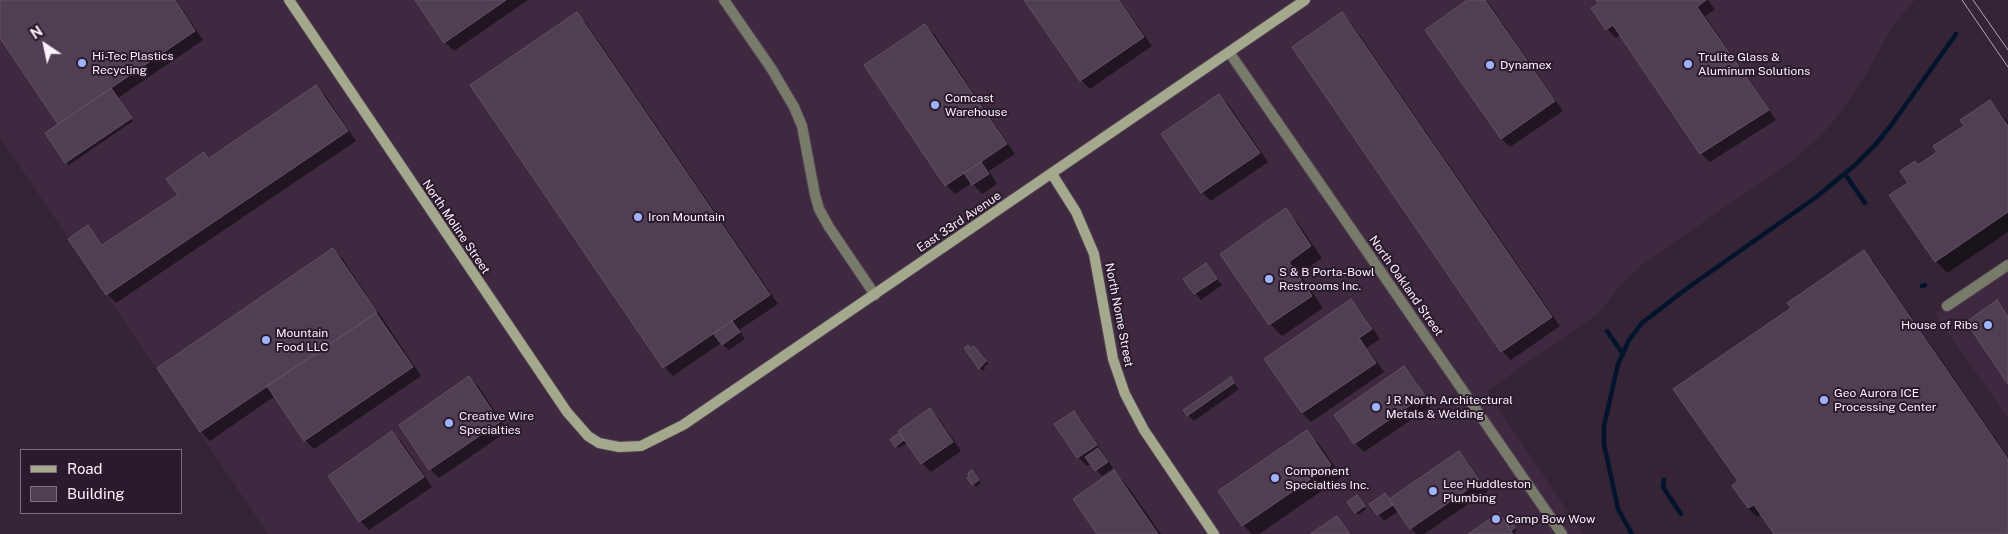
<!DOCTYPE html>
<html>
<head>
<meta charset="utf-8">
<style>
	body { margin:0 }
	#map { position:relative; width:2008px; height:534px; overflow:hidden; background:#342436; font-family:"Public Sans",sans-serif }
	canvas { display:block }
	.legend { position:absolute; left:20px; top:449px; width:162px; height:65px; box-sizing:border-box; background:#2a1a2c; border:1px solid #7e7080; margin:0; padding:6px 9px; list-style:none; font-size:15px; color:#fcf1fd }
	.legend li { display:flex; align-items:center; gap:10px; height:25px }
	.legend b { width:25px; border:1px solid #7e7080 }
	.north { position:absolute; left:20px; top:20px; width:50px; height:50px; -webkit-text-stroke:4px #2a1a2c; paint-order:stroke; rotate:326deg; font-size:14px; font-weight:700; line-height:20px; text-align:center; color:#fcf1fd }
	.north::after { content:''; display:block; margin:auto; width:18px; height:22px; background:#fcf1fd; clip-path:polygon(50% 0,100% 100%,50% 72%,0 100%) }
</style>
</head>
<body>
<div id="map">
<canvas width="2008" height="534"></canvas>
<ul class="legend">
<li><b style="height:6px;background:#a4a98e"></b>Road</li>
<li><b style="height:14px;background:#503e52"></b>Building</li>
</ul>
<div class="north">N</div>
</div>
<script>
const g = document.querySelector('canvas').getContext('2d');
g.lineJoin = 'round';
function fillPath(path, color) { g.fillStyle = color; g.fill(path, 'evenodd'); }
const shape = rows => new Path2D(rows.map(r => 'M' + r).join(''));
function stroke(path, color, width, dash) { g.strokeStyle = color; g.lineWidth = width; g.lineCap = dash ? 'butt' : 'round'; g.setLineDash(dash || []); g.stroke(path); }
function label(font, color, halo, rows, align = 'center') {
  g.font = font + ' "Public Sans",sans-serif'; g.lineWidth = 4; g.setLineDash([]); g.textBaseline = 'middle'; g.strokeStyle = halo; g.fillStyle = color; for (const [text, x, y, turn = 0] of rows) {
    g.save(); g.translate(x, y); g.rotate((+turn || 0) * Math.PI / 180); g.textAlign = isNaN(turn) ? turn : align; if (halo) g.strokeText(text, 0, 0); g.fillText(text, 0, 0); g.restore();
  }
}
fillPath(shape([
	[0,0,1915,0,1893,25,1867,72,1851,97,1833,122,1815,141,1793,160,1643,264,1618,288,1599,313,1487,391,1583,534,268,534,0,137],
	[2008,265,2008,418,1935,314]
]), '#3e2941');
fillPath(shape([
	[0,0,176,0,203,40,118,98,133,121,69,165,66,162,60,124,0,36],
	[416,0,528,0,454,51,445,42],
	[1026,0,1120,0,1152,46,1090,89,1081,80],
	[1470,0,1486,0,1488,2,1563,111,1510,147,1501,138],
	[1597,0,1708,0,1715,10,1705,16,1776,120,1710,162,1701,153,1621,34,1616,38,1607,29],
	[577,14,586,23,778,304,739,330,745,339,729,350,721,343,673,376,664,367],
	[1342,14,1351,23,1560,326,1511,360,1502,351],
	[925,25,934,34,1015,154,989,171,997,184,982,194,972,183,955,194,946,185],
	[316,86,325,95,356,141,116,303,107,294,88,227,104,245,180,195,204,154,209,159],
	[1219,95,1228,104,1268,162,1211,201,1202,192],
	[1990,101,2008,122,2008,232,1947,273,1936,261,1909,183,1918,166,1939,152],
	[1285,210,1297,222,1322,258,1300,274,1323,308,1282,336,1270,324],
	[333,249,342,258,421,376,314,449,305,440,275,396,210,441,201,432,158,368],
	[1864,252,1873,261,2008,457,2008,534,1775,534,1762,514,1757,517,1748,508,1740,481,1793,308],
	[1206,265,1222,285,1201,300,1185,279],
	[1351,301,1360,310,1380,339,1367,348,1384,372,1311,422,1302,413],
	[965,348,976,350,988,364,984,367,985,369,983,371,980,368],
	[1404,368,1413,377,1433,405,1364,452,1355,443],
	[469,378,478,386,508,431,439,478,430,469],
	[1231,379,1239,389,1194,421,1188,415],
	[930,410,939,419,961,451,931,472,922,463,907,443,899,448,896,446],
	[1074,412,1082,421,1113,468,1102,476,1091,464,1087,466,1078,457,1056,425],
	[392,432,401,441,432,487,369,530,360,521],
	[1307,432,1319,444,1342,477,1259,534,1252,534,1243,525,1220,492],
	[1459,453,1468,462,1488,491,1424,534,1416,534,1399,511,1384,521,1371,504,1385,495,1390,500],
	[1114,472,1126,484,1161,534,1099,534],
	[975,474,981,483,976,487,973,484],
	[1360,499,1366,509,1358,515,1356,512],
	[1499,515,1508,524,1513,525,1517,531,1514,532,1515,534,1470,534],
	[1337,517,1351,534,1312,534]
]), '#0007');
stroke(shape([
	[1845,174,1865,203],
	[1922,286,1925,285],
	[1607,331,1623,354],
	[1664,480,1663,487,1681,514],
	[1632,534,1618,509,1604,444,1604,426,1618,364,1629,340,1642,323,1686,289,1815,198,1855,165,1876,144,1892,124,1956,34]
]), '#02142c', 4.5);
const building = shape([
	[0,0,175,0,195,31,58,124,0,38,0,0],
	[415,0,506,0,444,43,415,0],
	[1024,0,1119,0,1144,37,1080,81,1024,0],
	[1467,0,1485,0,1555,101,1501,139,1425,30,1467,0],
	[1596,0,1706,0,1697,7,1769,110,1700,154,1613,25,1606,30,1591,8,1598,4,1596,0],
	[577,12,770,295,663,368,470,85,577,12],
	[1342,12,1552,317,1501,352,1292,47,1342,12],
	[925,24,1007,144,945,186,864,65,925,24],
	[316,85,348,131,106,295,68,239,88,225,102,245,178,195,166,179,204,152,208,159,316,85],
	[111,88,132,118,65,163,45,133,111,88],
	[1219,94,1260,153,1201,193,1161,134,1219,94],
	[1990,100,2008,126,2008,212,1935,262,1889,195,1908,183,1900,171,1915,161,1918,165,1937,152,1933,146,1964,126,1960,120,1990,100],
	[981,162,989,174,972,185,964,173,981,162],
	[1286,208,1311,246,1289,262,1312,296,1269,325,1220,254,1286,208],
	[333,248,377,312,200,432,157,368,333,248],
	[1864,250,2008,459,2008,534,1774,534,1754,505,1748,508,1732,486,1738,481,1673,389,1791,308,1787,303,1864,250],
	[1206,263,1217,279,1194,294,1183,279,1206,263],
	[1351,299,1372,329,1359,338,1376,363,1302,413,1264,359,1351,299],
	[1997,300,2008,317,2008,384,1966,322,1997,300],
	[376,313,413,367,304,441,267,386,376,313],
	[732,321,740,332,722,345,713,333,732,321],
	[968,345,970,348,974,346,986,361,979,369,964,348,968,345],
	[1404,366,1425,395,1354,444,1334,415,1404,366],
	[469,376,500,422,429,470,399,425,469,376],
	[1231,377,1234,383,1187,416,1183,410,1231,377],
	[930,408,953,442,921,464,898,431,930,408],
	[1074,411,1097,445,1077,458,1054,424,1074,411],
	[1307,430,1331,465,1242,526,1218,491,1307,430],
	[392,431,424,477,359,522,328,476,392,431],
	[899,433,904,440,895,447,890,439,899,433],
	[1098,448,1108,462,1095,471,1085,457,1098,448],
	[1459,451,1480,481,1410,529,1389,499,1459,451],
	[972,470,979,480,972,485,967,478,969,476,968,473,972,470],
	[1114,470,1158,534,1097,534,1073,499,1114,470],
	[1385,493,1393,505,1377,515,1369,504,1385,493],
	[1357,495,1365,506,1355,513,1347,502,1357,495],
	[1499,513,1513,534,1468,534,1499,513],
	[1337,516,1350,534,1310,534,1337,516],
	[1511,521,1515,528,1511,531,1506,524,1511,521]
]);
fillPath(building, '#503e52');
stroke(building, '#645166', 1);
const street = shape([
	[724,0,771,68,794,107,802,126,815,195,819,209,829,227,875,295],
	[1229,52,1562,534],
	[1947,306,2008,265]
]);
const secondary = shape([
	[289,0,567,412,588,436,599,443,619,447,641,446,683,425,1305,0],
	[1052,174,1076,212,1094,254,1113,359,1125,394,1144,430,1214,534]
]);
stroke(street, '#504152', 12);
stroke(secondary, '#504152', 12);
stroke(street, '#787b6a', 10);
stroke(secondary, '#a4a98e', 10);
stroke(shape([
	[1962,0,2008,67],
	[1973,0,2008,50]
]), '#b4a7b5', 1);
for (const [x, y, r, color] of [
	[82,63,5,"#9fb3fd"],
	[1688,64,5,"#9fb3fd"],
	[1490,65,5,"#9fb3fd"],
	[935,105,5,"#9fb3fd"],
	[638,217,5,"#9fb3fd"],
	[1269,279,5,"#9fb3fd"],
	[1988,325,5,"#9fb3fd"],
	[266,340,5,"#9fb3fd"],
	[1824,400,5,"#9fb3fd"],
	[1376,407,5,"#9fb3fd"],
	[449,423,5,"#9fb3fd"],
	[1275,478,5,"#9fb3fd"],
	[1433,491,5,"#9fb3fd"],
	[1496,519,5,"#9fb3fd"]
]) { const dot = new Path2D(); dot.arc(x, y, r, 0, 2 * Math.PI); g.fillStyle = color; g.fill(dot); stroke(dot, '#2a1a2c', 2); }
label('12px', '#fcf1fd', '#2a1a2c', [
	["Hi-Tec Plastics",92,56],
	["Recycling",92,70],
	["Trulite Glass &",1698,57],
	["Aluminum Solutions",1698,71],
	["Dynamex",1500,65],
	["Comcast",945,98],
	["Warehouse",945,112],
	["Iron Mountain",648,217],
	["S & B Porta-Bowl",1279,272],
	["Restrooms Inc.",1279,286],
	["House of Ribs",1978,325,"right"],
	["Mountain",276,333],
	["Food LLC",276,347],
	["Geo Aurora ICE",1834,393],
	["Processing Center",1834,407],
	["J R North Architectural",1386,400],
	["Metals & Welding",1386,414],
	["Creative Wire",459,416],
	["Specialties",459,430],
	["Component",1285,471],
	["Specialties Inc.",1285,485],
	["Lee Huddleston",1443,484],
	["Plumbing",1443,498],
	["Camp Bow Wow",1506,519]
], 'left');
label('12px', '#fcf1fd', '#2a1a2c', [
	["East 33rd Avenue",959,222,-34],
	["North Moline Street",456,227,56],
	["North Oakland Street",1406,286,55],
	["North Nome Street",1119,315,79]
]);
</script>
</body>
</html>
